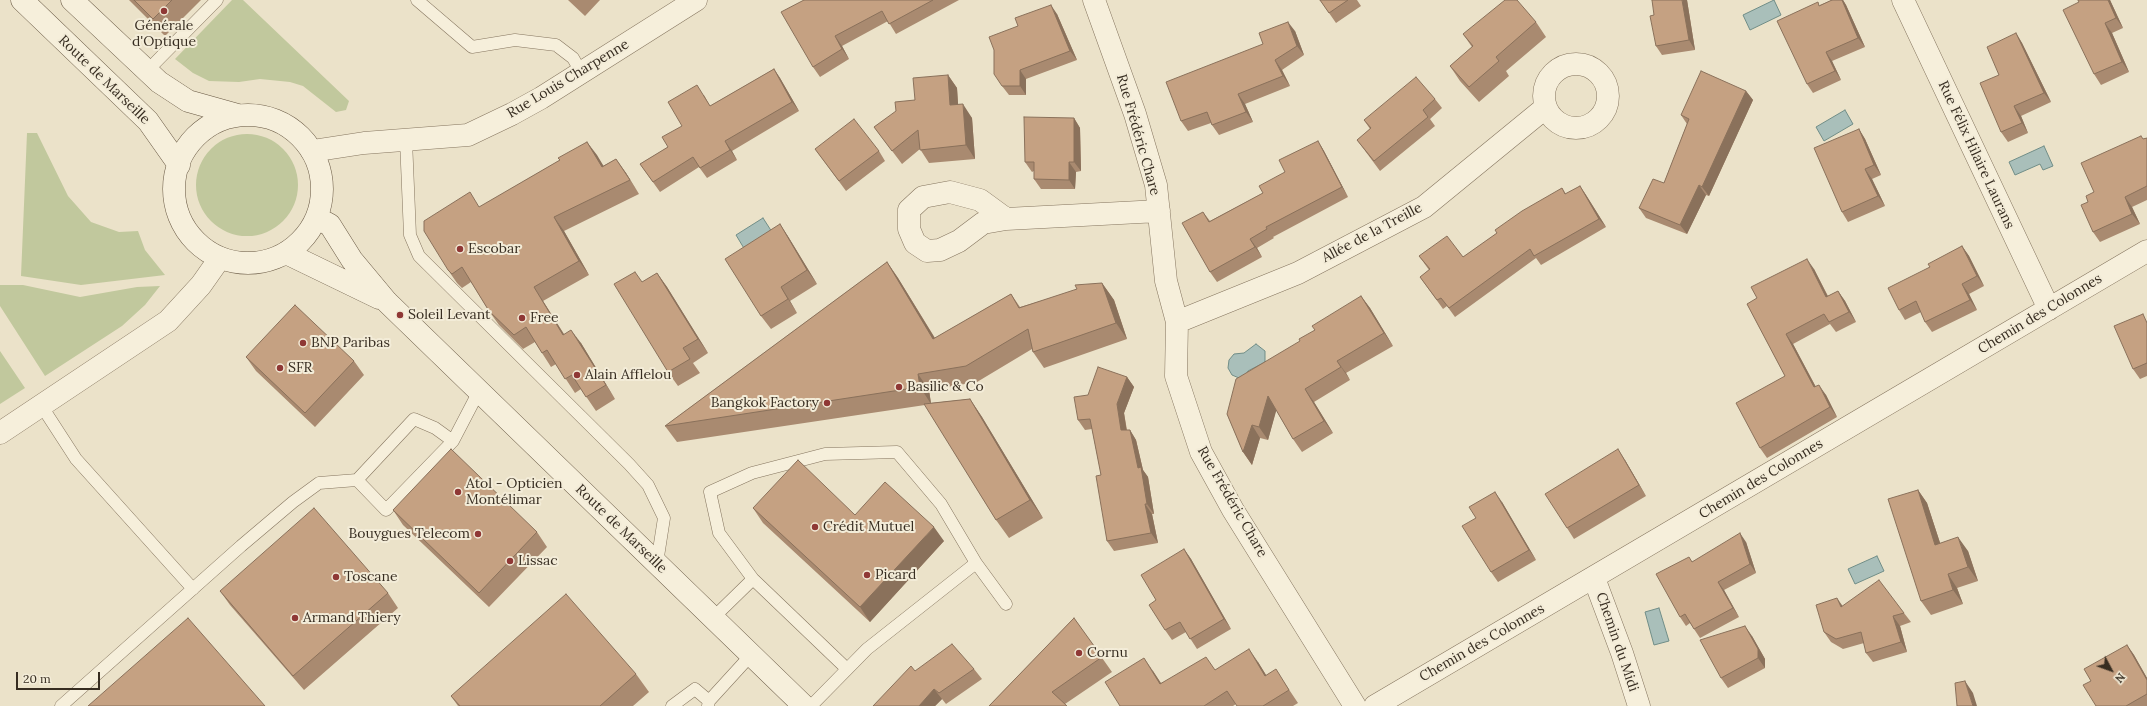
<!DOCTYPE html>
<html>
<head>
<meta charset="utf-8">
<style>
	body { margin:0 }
	#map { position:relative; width:2147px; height:706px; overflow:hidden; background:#ebe2c9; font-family:Lora,serif }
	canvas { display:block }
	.north { position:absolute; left:2091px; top:650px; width:40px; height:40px; -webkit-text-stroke:3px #f3ecd8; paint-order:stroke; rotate:131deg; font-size:11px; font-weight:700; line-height:16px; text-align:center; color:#372d21 }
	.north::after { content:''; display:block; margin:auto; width:14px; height:18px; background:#372d21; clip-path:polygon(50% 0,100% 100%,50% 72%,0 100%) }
	.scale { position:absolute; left:16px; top:672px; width:84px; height:18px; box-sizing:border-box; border:2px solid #372d21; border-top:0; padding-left:5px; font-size:12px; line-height:14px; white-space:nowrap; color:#372d21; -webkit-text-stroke:3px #f3ecd8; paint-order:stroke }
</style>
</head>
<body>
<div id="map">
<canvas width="2147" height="706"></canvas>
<div class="north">N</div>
<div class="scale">20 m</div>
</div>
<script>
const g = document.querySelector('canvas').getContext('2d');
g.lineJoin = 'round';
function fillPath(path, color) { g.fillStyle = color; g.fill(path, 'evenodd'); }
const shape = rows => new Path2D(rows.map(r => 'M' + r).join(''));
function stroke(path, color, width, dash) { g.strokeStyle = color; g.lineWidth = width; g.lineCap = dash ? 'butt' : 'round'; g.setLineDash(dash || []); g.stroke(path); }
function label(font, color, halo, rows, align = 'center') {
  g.font = font + ' Lora,serif'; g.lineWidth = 4; g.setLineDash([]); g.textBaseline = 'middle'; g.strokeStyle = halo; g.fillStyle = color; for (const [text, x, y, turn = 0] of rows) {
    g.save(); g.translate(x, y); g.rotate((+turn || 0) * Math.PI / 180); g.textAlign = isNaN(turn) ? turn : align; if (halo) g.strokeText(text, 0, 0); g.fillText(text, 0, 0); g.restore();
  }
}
fillPath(shape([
	[232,0,243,0,349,101,346,110,336,112,303,86,290,82,260,79,239,82,209,81,193,73,175,59],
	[27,133,37,133,68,196,91,222,119,232,138,231,145,250,165,275,81,285,21,276],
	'196 185a51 51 0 1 1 102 0a51 51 0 1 1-102 0Z',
	[0,285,23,285,80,297,137,287,160,286,145,305,122,326,45,376,0,306],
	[0,351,25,388,0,404]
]), '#c1c89d');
const water = shape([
	[1774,0,1781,15,1750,30,1743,15,1774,0],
	[1845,110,1853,124,1824,141,1816,127,1845,110],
	[2044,146,2053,166,2043,170,2040,164,2015,175,2009,162,2044,146],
	[763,218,772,232,745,250,736,235,763,218],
	[1256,344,1265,351,1265,362,1248,371,1244,377,1239,378,1232,375,1228,368,1229,360,1234,354,1244,353,1256,344],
	[1877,556,1884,571,1855,584,1848,569,1877,556],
	[1659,608,1669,641,1654,645,1645,612,1659,608]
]);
fillPath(water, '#a9bfba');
stroke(water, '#708d87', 1);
const service = shape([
	[417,0,472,47,515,40,556,45,573,58,581,72],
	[147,71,217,0],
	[406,140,410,235,419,256,629,464,648,485,664,518,657,563],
	[41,405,76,459,193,589],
	[453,441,435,428,414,419,357,480,386,510,453,441,478,393],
	[753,579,847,669],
	[713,618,753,579,719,533,710,492,752,473,825,454,897,452,941,504,976,563,1006,604],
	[61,706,241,546,293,502,319,483,357,480],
	[672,706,695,689,709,701],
	[708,706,709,701,751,655],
	[811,706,867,649,976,563]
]);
const minor = shape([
	[1094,0,1135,114,1156,185,1166,281,1177,322,1176,376,1201,452,1233,510,1355,706],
	[1903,0,2049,309],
	'1544 96a32 32 0 1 1 64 0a32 32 0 1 1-64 0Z',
	[312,151,364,143,468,135,512,114,541,98,696,0],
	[1006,219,983,223,959,241,940,250,927,251,915,243,909,229,909,210,923,197,950,192,980,200,1006,219,1159,211],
	[1177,322,1298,273,1424,207,1545,108],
	[0,433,168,321,201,285,220,258],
	[1594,578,1622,653,1639,706],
	[1375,706,2147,251]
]);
const secondary = shape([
	[22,0,148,121,179,165],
	[72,0,159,82,188,101,238,115],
	'174 189a74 74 0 1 1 148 0a74 74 0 1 1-148 0Z',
	[317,218,330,225,352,260,387,302,804,706],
	[286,253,379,298]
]);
stroke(service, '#85755f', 13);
stroke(minor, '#85755f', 23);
stroke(secondary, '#675742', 23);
stroke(service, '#f6efdb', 12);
stroke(minor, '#f6efdb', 22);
stroke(secondary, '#f6efdb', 22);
fillPath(shape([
	[129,0,201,0,165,36],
	[568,0,600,0,585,16],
	[804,0,959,0,896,34,888,21,842,46,849,59,820,77,813,67],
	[1320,0,1357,0,1361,6,1336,23],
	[1687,0,1695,50,1662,55,1656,46,1654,15],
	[1832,0,1843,0,1846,5,1865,47,1832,61,1841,80,1813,93,1807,84,1820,5],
	[2078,0,2110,0,2123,28,2112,33,2129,72,2101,85,2094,74,2079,2],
	[1057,14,1077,60,1026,79,1026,95,1009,95,1002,86],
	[1536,22,1546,37,1506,71,1509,76,1479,102,1460,81,1450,66,1472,47,1463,34],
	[1295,31,1304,55,1282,70,1290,86,1245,104,1253,122,1219,135,1212,125,1211,123,1188,131,1181,121,1263,44],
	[2016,33,2022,43,2051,102,2021,116,2028,133,2008,142,2001,132,1999,75],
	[774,69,780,78,799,111,732,151,737,160,707,178,699,167,660,192,640,164,668,147,704,95,710,106],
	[948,75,957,88,958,105,972,118,975,159,929,163,920,149,902,164,874,127,915,100],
	[1746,91,1753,100,1709,196,1706,195,1687,234,1646,218,1639,208,1664,183,1687,124,1681,115],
	[1435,99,1442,108,1430,119,1435,126,1380,171,1357,140,1370,129,1364,120],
	[1074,118,1080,128,1081,171,1076,172,1075,189,1041,189,1034,179,1034,171,1032,172,1025,162],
	[1859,129,1865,139,1881,175,1872,179,1885,206,1848,222,1842,212],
	[2147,138,2147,200,2132,207,2140,224,2100,242,2093,232,2088,202,2094,192,2143,139],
	[1318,141,1324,151,1348,197,1273,237,1274,238,1257,248,1262,257,1217,282,1210,272,1203,212,1210,221,1263,193],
	[587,142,603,166,616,159,626,173,639,194,564,231,589,275,543,301,564,334,581,343,615,399,596,411,581,389,575,393,556,364,551,367,535,342,523,349,499,325,489,311,471,282,462,288,457,283,448,270,480,207,560,160],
	[815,149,879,151,885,161,846,191],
	[1580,186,1586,195,1606,227,1541,265,1536,258,1455,317,1447,306,1443,309,1420,277,1429,270,1419,256,1463,257,1562,188,1566,194],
	[780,224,789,238,817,284,790,301,797,313,771,329,761,316],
	[1962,246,1969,256,1984,286,1969,294,1977,310,1932,332,1925,322,1921,312,1905,320,1899,310,1930,267],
	[887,262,898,278,935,338,1011,294,1020,307,1102,283,1114,300,1127,339,1044,368,1033,352,1032,349,977,382,929,390,931,403,970,399,982,417,1043,518,1009,538,996,520,925,405,677,442,665,426],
	[1814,269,1828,296,1838,291,1845,301,1856,322,1836,332,1830,324,1793,344,1816,387,1826,395,1837,417,1767,458,1760,448,1785,376,1747,304],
	[657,273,667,287,708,353,693,363,700,373,678,386,668,372,643,282],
	[1361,296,1370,308,1393,346,1346,373,1350,380,1314,402,1333,433,1302,452,1293,439,1276,410,1268,440,1260,438,1252,465,1243,452,1227,414,1315,330],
	[2147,320,2147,376,2140,379,2133,369],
	[246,357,354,361,364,375,315,427,256,371],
	[1127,377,1134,387,1124,413,1127,430,1130,430,1136,440,1143,470,1148,477,1154,514,1152,514,1158,543,1114,551,1107,541,1101,475,1092,429,1085,430,1078,420],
	[1625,460,1646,496,1574,539,1567,528],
	[1918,490,1927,503,1940,543,1968,551,1978,581,1957,588,1963,604,1931,615,1921,601],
	[1502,502,1536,560,1498,582,1491,572,1476,518],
	[753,508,855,515,944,541,870,622,763,523],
	[393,510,537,532,547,547,489,607,403,525],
	[1746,542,1756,573,1724,590,1739,617,1700,638,1690,623,1686,626,1680,617,1689,557,1692,562],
	[1184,549,1191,559,1231,629,1197,649,1186,632,1172,640,1165,630,1156,600],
	[220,591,388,593,398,608,304,690,230,605],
	[1842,606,1904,613,1911,622,1900,626,1907,652,1873,662,1866,653,1864,643,1843,649,1831,642,1824,632],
	[1074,618,1112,672,1065,704,989,706],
	[1752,636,1765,659,1765,668,1728,688,1721,678],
	[2127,645,2134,655,2147,678,2147,706,2096,706,2091,681],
	[1258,662,1266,675,1284,682,1298,703,1293,706,1237,706,1236,704,1233,706,1120,706,1153,671,1161,683,1215,670],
	[974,669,982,679,946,704,942,699,935,706,873,706,915,671],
	[636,674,649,692,633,706,458,706,451,696]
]), '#a98a70');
fillPath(shape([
	[1682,0,1687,0,1695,50,1689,40],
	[1842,0,1843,0,1846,5,1865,47,1858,38],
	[2108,0,2110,0,2123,28,2116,18],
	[1051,5,1057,14,1077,60,1070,51],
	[1288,22,1295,31,1304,55,1297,46],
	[2105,23,2112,33,2129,72,2122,62],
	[2016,33,2022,43,2051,102,2044,93],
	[835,36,842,46,849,59,842,49],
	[1826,52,1832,61,1841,80,1835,71],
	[1275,60,1282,70,1290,86,1283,76],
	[774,69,780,78,799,111,792,102],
	[1020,70,1026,79,1026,95,1020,86],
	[948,75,957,88,959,118,950,105],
	[1746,91,1753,100,1709,196,1702,187],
	[1238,94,1245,104,1253,122,1246,112],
	[963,104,972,118,975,159,966,145],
	[2014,106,2021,116,2028,133,2022,123],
	[1074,118,1080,128,1081,171,1074,162],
	[1859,129,1865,139,1881,175,1874,165],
	[725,141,732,151,737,160,730,150],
	[1318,141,1324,151,1348,197,1342,187],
	[587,142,597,155,612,180,602,167],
	[616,159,626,173,639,194,630,180],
	[1069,162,1076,172,1075,189,1069,180],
	[1865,169,1872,179,1885,206,1878,196],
	[1699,185,1706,195,1687,234,1680,225],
	[1580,186,1586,195,1606,227,1599,219],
	[2125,197,2132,207,2140,224,2132,214],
	[554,217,564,231,589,275,579,261],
	[780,224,789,238,817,284,807,270],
	[1250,239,1257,248,1262,257,1255,247],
	[1962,246,1969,256,1984,286,1977,276],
	[1807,259,1814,269,1833,307,1826,297],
	[887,262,898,278,945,355,933,339],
	[657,273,667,287,708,353,698,339],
	[1102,283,1114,300,1127,339,1116,323],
	[1962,284,1969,294,1977,310,1970,300],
	[534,287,543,301,573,349,563,335],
	[781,287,790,301,797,313,788,299],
	[1838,291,1845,301,1856,322,1849,312],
	[1361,296,1370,308,1393,346,1384,333],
	[571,330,581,343,615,399,606,385],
	[1786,334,1793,344,1821,397,1814,387],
	[1337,361,1346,373,1350,380,1341,367],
	[918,374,929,390,931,404,920,387],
	[1127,377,1134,387,1124,413,1128,440,1121,430,1117,404],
	[1819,385,1826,395,1837,417,1830,407],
	[1305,389,1314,402,1333,433,1324,421],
	[1268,396,1277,408,1268,440,1259,427],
	[970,399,982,417,1043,518,1030,500],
	[1252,425,1260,438,1252,465,1243,452],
	[1130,430,1136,440,1143,470,1148,477,1154,514,1147,504,1138,468],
	[1618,449,1625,460,1646,496,1639,485],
	[1918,490,1927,503,1945,558,1935,545],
	[1495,492,1502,502,1536,560,1529,550],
	[1145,504,1152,514,1158,543,1151,533],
	[934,527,944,541,870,622,860,607],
	[1740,533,1746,542,1756,573,1750,564],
	[1958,537,1968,551,1978,581,1968,567],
	[1184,549,1191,559,1231,629,1224,619],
	[1948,574,1957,588,1963,604,1953,590],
	[1718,582,1724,590,1739,617,1733,608],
	[1837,598,1844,608,1841,607],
	[1893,616,1900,626,1907,652,1901,642],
	[1745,626,1752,636,1765,659,1765,668,1758,658],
	[2127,645,2134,655,2147,678,2147,680],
	[1249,649,1258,662,1274,688,1265,676],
	[1144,658,1153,671,1169,696,1160,684],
	[1965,681,1973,693,1977,706,1973,706],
	[934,689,942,699,935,706,919,706]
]), '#8a715b');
const building = shape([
	[134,0,172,0,153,19,134,0],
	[804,0,933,0,889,24,882,11,835,36,842,49,813,67,781,12,804,0],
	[1320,0,1348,0,1329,13,1320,0],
	[1505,0,1517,0,1536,22,1496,57,1499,61,1469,87,1450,66,1473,46,1463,34,1505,0],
	[1652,0,1682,0,1689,40,1656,46,1650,16,1654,15,1652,0],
	[1832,0,1842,0,1858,38,1826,52,1835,71,1807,84,1777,21,1818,2,1819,6,1832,0],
	[2078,0,2108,0,2116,18,2105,23,2122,62,2094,74,2063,10,2079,2,2078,0],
	[1051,5,1070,51,1020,70,1020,86,1002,86,994,74,994,50,989,37,1018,26,1015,18,1051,5],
	[1288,22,1297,46,1275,60,1283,76,1238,94,1246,112,1212,125,1207,112,1181,121,1166,82,1263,44,1259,33,1288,22],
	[2016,33,2044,93,2014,106,2022,123,2001,132,1980,83,1999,75,1987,47,2016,33],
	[774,69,792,102,725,141,730,150,700,168,693,157,653,182,640,164,668,147,662,137,682,126,668,102,697,85,710,106,774,69],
	[1701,71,1746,91,1702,187,1699,185,1680,225,1639,208,1653,179,1664,183,1689,119,1681,115,1701,71],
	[948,75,950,105,963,104,966,145,920,150,918,130,892,151,874,127,896,111,895,102,915,100,913,78,948,75],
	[1416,77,1435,99,1423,110,1428,117,1374,161,1357,140,1371,128,1364,120,1416,77],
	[1024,117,1074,118,1074,162,1069,162,1069,180,1034,179,1034,162,1025,162,1024,117],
	[854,119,879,151,839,181,815,149,854,119],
	[1859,129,1874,165,1865,169,1878,196,1842,212,1814,148,1859,129],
	[2141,136,2143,139,2147,138,2147,186,2125,197,2132,214,2093,232,2081,205,2088,202,2086,196,2094,192,2081,163,2141,136],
	[1318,141,1342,187,1266,227,1267,229,1250,239,1255,247,1210,272,1182,223,1203,212,1209,222,1263,193,1259,186,1285,172,1279,160,1318,141],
	[587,142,602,167,616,159,630,180,554,217,579,261,534,287,563,335,571,330,606,385,586,397,572,375,565,379,547,350,542,353,526,327,514,335,489,311,462,267,452,274,448,270,424,231,424,221,470,192,479,207,560,160,558,158,587,142],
	[1580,186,1599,219,1534,256,1530,249,1449,308,1441,298,1437,300,1420,277,1430,269,1419,256,1447,236,1463,257,1497,233,1495,230,1522,211,1562,188,1565,194,1580,186],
	[780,224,807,270,781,287,788,299,761,316,725,259,780,224],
	[1962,246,1977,276,1962,284,1970,300,1925,322,1916,301,1899,310,1888,288,1930,267,1928,264,1962,246],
	[1807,259,1826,297,1838,291,1849,312,1829,322,1824,314,1786,334,1814,387,1819,385,1830,407,1760,448,1736,403,1785,376,1747,304,1757,298,1751,287,1807,259],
	[887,262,933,339,1011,294,1019,308,1077,289,1075,285,1102,283,1116,323,1033,352,1028,329,966,366,918,374,920,387,665,426,887,262],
	[635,272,642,282,657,273,698,339,683,348,690,359,668,372,614,284,635,272],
	[1361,296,1384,333,1337,361,1341,367,1305,389,1324,421,1293,439,1268,396,1259,427,1252,425,1243,452,1227,414,1236,379,1300,341,1299,339,1315,330,1312,326,1361,296],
	[295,305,354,361,305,413,246,357,295,305],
	[2143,314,2147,323,2147,363,2133,369,2114,326,2143,314],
	[1098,367,1127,377,1117,404,1121,430,1130,430,1138,468,1141,467,1147,504,1145,504,1151,533,1107,541,1096,476,1101,475,1090,419,1078,420,1074,397,1088,395,1098,367],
	[970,399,1030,500,996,520,924,404,970,399],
	[451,449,537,532,479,593,393,510,451,449],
	[1618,449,1639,485,1567,528,1545,494,1618,449],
	[798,460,855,515,885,482,934,527,860,607,753,508,798,460],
	[1918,490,1935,545,1958,537,1968,567,1948,574,1953,590,1921,601,1888,499,1918,490],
	[1495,492,1529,550,1491,572,1462,526,1476,518,1469,507,1495,492],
	[314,508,388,593,293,676,220,591,314,508],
	[1740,533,1750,564,1718,582,1733,608,1694,629,1685,614,1680,617,1656,574,1689,557,1692,562,1740,533],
	[1184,549,1224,619,1190,639,1180,622,1165,630,1149,605,1156,600,1141,575,1184,549],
	[1879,580,1904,613,1893,616,1901,642,1866,653,1861,632,1836,639,1824,632,1816,605,1837,598,1841,607,1879,580],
	[566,594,636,674,600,706,460,706,451,696,566,594],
	[188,618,265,706,88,706,188,618],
	[1074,618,1102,657,1052,692,1067,706,989,706,1074,618],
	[1745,626,1758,649,1758,658,1721,678,1700,640,1745,626],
	[952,644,974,669,939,693,934,689,919,706,873,706,911,666,915,671,952,644],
	[2127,645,2147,680,2147,694,2126,706,2096,706,2083,685,2091,681,2084,669,2127,645],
	[1249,649,1265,676,1276,669,1289,690,1263,706,1237,706,1227,691,1204,706,1120,706,1105,682,1144,658,1160,684,1206,657,1215,670,1249,649],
	[1965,681,1973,706,1957,706,1955,683,1965,681]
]);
fillPath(building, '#c5a182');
stroke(building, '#8a715b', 1);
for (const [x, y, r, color] of [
	[164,11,4,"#8f3835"],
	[460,249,4,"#8f3835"],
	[400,315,4,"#8f3835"],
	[522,318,4,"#8f3835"],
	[303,343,4,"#8f3835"],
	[280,368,4,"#8f3835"],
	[577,375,4,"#8f3835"],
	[899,387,4,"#8f3835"],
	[827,403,4,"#8f3835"],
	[458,492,4,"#8f3835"],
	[815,527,4,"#8f3835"],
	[478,534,4,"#8f3835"],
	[510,561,4,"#8f3835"],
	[867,575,4,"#8f3835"],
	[336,577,4,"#8f3835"],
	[295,618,4,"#8f3835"],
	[1079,653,4,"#8f3835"]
]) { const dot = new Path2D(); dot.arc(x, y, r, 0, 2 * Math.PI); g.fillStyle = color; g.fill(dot); stroke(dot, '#f3ecd8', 1.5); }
label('14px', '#372d21', '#f3ecd8', [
	["Générale",164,26,"center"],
	["d'Optique",164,42,"center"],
	["Escobar",468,249],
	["Soleil Levant",408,315],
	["Free",530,318],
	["BNP Paribas",311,343],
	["SFR",288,368],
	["Alain Afflelou",585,375],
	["Basilic & Co",907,387],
	["Bangkok Factory",819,403,"right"],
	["Atol - Opticien",466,484],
	["Montélimar",466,500],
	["Crédit Mutuel",823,527],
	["Bouygues Telecom",470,534,"right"],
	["Lissac",518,561],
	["Picard",875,575],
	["Toscane",344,577],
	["Armand Thiery",303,618],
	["Cornu",1087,653]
], 'left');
label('14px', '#372d21', '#f3ecd8', [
	["Rue Louis Charpenne",568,79,-31],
	["Route de Marseille",104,80,44],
	["Rue Frédéric Chare",1138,135,74],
	["Rue Félix Hilaire Laurans",1976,155,65],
	["Allée de la Treille",1372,233,-28],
	["Chemin des Colonnes",2040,314,-31],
	["Chemin des Colonnes",1761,479,-31],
	["Rue Frédéric Chare",1232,502,60],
	["Route de Marseille",621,529,44],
	["Chemin du Midi",1617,642,71],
	["Chemin des Colonnes",1482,643,-30]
]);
</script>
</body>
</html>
